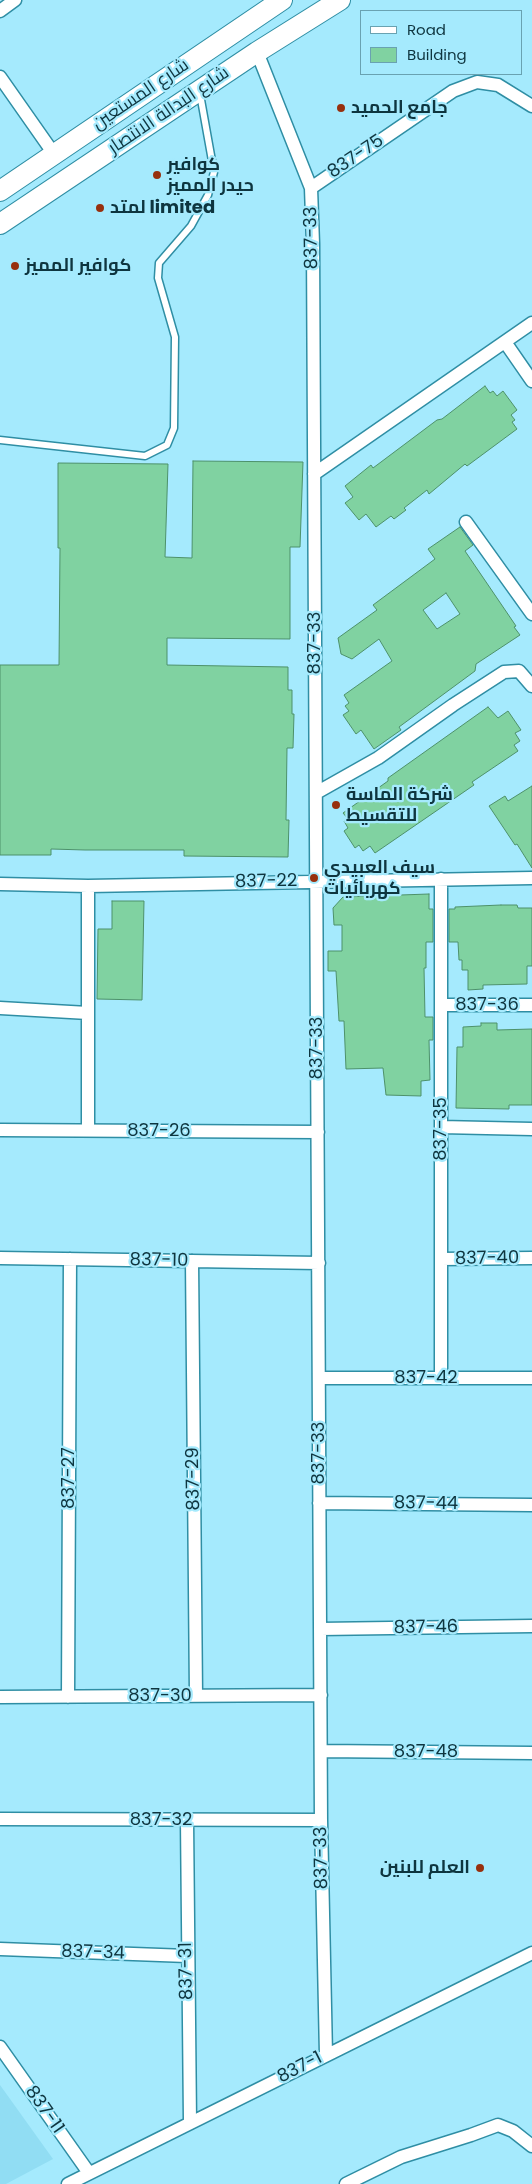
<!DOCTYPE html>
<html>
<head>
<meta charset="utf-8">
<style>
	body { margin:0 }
	#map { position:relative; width:532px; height:2184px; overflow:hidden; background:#a5eafd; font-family:Poppins,sans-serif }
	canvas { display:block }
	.legend { position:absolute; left:360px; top:10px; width:162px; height:65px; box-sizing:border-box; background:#a5eafd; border:1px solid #69a2b1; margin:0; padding:6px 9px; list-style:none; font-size:15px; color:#0e353f }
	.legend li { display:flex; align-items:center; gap:10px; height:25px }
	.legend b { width:25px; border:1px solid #69a2b1 }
</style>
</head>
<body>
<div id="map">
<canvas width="532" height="2184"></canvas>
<ul class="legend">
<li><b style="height:6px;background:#fff"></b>Road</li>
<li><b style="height:14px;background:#80d2a1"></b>Building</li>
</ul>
</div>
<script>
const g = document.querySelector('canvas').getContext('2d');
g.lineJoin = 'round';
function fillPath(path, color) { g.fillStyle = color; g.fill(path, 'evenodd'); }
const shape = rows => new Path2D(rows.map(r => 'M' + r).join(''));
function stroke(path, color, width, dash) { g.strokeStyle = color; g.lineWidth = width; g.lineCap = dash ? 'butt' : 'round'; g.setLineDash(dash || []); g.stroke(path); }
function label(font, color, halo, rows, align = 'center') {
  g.font = font + ' Poppins,Cairo,sans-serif'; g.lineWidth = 4.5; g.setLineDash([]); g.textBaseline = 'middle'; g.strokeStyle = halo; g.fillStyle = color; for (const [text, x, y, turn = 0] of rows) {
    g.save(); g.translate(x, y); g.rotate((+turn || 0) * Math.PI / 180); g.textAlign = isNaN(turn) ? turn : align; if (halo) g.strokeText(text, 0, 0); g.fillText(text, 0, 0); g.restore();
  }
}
fillPath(shape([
	[0,2085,53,2159,6,2184,0,2184]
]), '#91ddf3');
const building = shape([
	[485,386,490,393,493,391,497,396,503,391,517,410,511,415,515,420,512,422,517,429,467,466,465,464,429,494,427,490,404,508,406,510,394,519,391,516,376,527,366,514,359,520,345,503,353,497,345,486,371,465,373,468,437,420,442,419,485,386],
	[193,461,303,462,300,547,290,547,290,639,167,638,167,665,288,667,288,690,292,690,292,714,294,714,293,748,287,748,286,820,289,820,288,857,184,856,184,850,85,850,51,849,51,855,0,855,0,665,59,665,60,548,58,548,58,463,168,464,165,557,192,558,193,461],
	[460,527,473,545,465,551,516,626,514,627,520,635,476,664,475,671,399,727,401,730,374,749,361,730,356,734,343,715,349,711,345,706,349,703,344,695,392,661,379,639,352,659,341,654,338,638,377,610,373,605,435,559,428,549,460,527],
	[446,593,460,614,437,629,423,610,446,593],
	[488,707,498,718,508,711,521,730,515,733,520,741,514,745,518,751,472,782,474,785,375,853,370,846,363,851,359,845,355,848,344,831,348,828,344,821,348,819,343,813,388,781,388,778,488,707],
	[532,786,532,868,517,844,515,845,489,806,505,796,508,801,532,786],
	[429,894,429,909,433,909,433,942,426,942,426,968,424,968,425,1017,433,1017,433,1040,429,1040,430,1080,421,1081,421,1096,386,1095,383,1068,346,1069,344,1021,339,1021,336,971,328,971,328,951,342,951,342,925,334,925,333,908,343,897,429,894],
	[112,901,144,901,142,1000,97,999,98,929,112,929,112,901],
	[501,905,517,905,518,908,532,908,532,966,527,966,527,984,483,985,483,989,468,990,468,970,462,970,462,960,459,960,458,942,449,942,449,909,455,909,455,907,501,905],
	[481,1023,497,1023,497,1030,532,1029,532,1105,509,1105,509,1109,456,1108,457,1047,463,1047,463,1027,481,1026,481,1023]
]);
fillPath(building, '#80d2a1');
stroke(building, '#4d916a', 1);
const service = shape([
	[0,440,145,456,167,445,174,428,175,337,158,278,159,263,191,226,208,195,214,172,200,94]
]);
const minor = shape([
	[0,11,15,0],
	[257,52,311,188,313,244,321,1820,326,2055],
	[0,77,54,154],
	[311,188,453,91,477,82,498,85,532,106],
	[505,342,532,381],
	[314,474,532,323],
	[466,522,532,614],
	[316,793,378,758,453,705,504,672,519,671,532,686],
	[0,884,88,886,532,878],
	[88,886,88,1130],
	[441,1005,532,1005],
	[0,1008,88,1013],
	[441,1127,532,1129],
	[0,1130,318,1132],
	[0,1258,319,1263],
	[441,1259,532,1258],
	[192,1261,196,1696],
	[319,1378,532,1378],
	[441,1378,441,879],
	[319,1503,532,1505],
	[320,1629,532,1626],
	[0,1697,321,1695],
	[68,1697,70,1259],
	[321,1751,532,1753],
	[0,1819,321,1820],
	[187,1820,190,2122],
	[0,1949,187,1956],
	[0,2047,89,2173],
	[68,2184,532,1953],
	[346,2184,401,2157,471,2135,498,2125,513,2131,532,2146]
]);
const primary = shape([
	[0,191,282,0],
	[0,224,257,52,340,0]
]);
stroke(service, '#2f8ea4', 9);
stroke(minor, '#2f8ea4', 15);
stroke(primary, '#2f8ea4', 22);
stroke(service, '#fff', 6);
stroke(minor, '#fff', 12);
stroke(primary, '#fff', 20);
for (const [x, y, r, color] of [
	[341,108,5,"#97300e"],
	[157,175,5,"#97300e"],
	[100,208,5,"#97300e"],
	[15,266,5,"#97300e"],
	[336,805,5,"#97300e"],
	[314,878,5,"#97300e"],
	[480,1868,5,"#97300e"]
]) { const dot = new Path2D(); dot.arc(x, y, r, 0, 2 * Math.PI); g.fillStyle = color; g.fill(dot); stroke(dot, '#a5eafd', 2); }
label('18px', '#0e353f', '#a5eafd', [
	["شارع المستعين",141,95,-34],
	["شارع البدالة الانتصار",169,111,-34],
	["837-75",356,157,-34],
	["837-33",312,238,-91],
	["837-33",315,643,-90],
	["837-22",266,882,-1],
	["837-36",487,1005],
	["837-33",317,1048,-90],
	["837-35",441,1129,-90],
	["837-26",159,1131],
	["837-40",487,1259,-1],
	["837-10",159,1261,1],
	["837-42",426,1378],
	["837-33",319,1453,-90],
	["837-27",69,1478,-90],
	["837-29",194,1479,-91],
	["837-44",426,1504,1],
	["837-46",426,1628,-1],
	["837-30",160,1696],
	["837-48",426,1752],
	["837-32",161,1820],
	["837-33",322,1858,-91],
	["837-34",93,1953,2],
	["837-31",187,1971,-91],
	["837-1",300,2068,-27],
	["837-11",44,2110,55]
]);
label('bold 18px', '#0e353f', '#a5eafd', [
	["جامع الحميد",351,108],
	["كوافير",167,165],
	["حيدر المميز",167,186],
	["لمتد limited",110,208],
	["كوافير المميز",25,266],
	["شركة الماسة",346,795],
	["للتقسيط",346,816],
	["سيف العبيدي",324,868],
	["كهربائيات",324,889],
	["العلم للبنين",470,1868,"right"]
], 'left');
</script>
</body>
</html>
